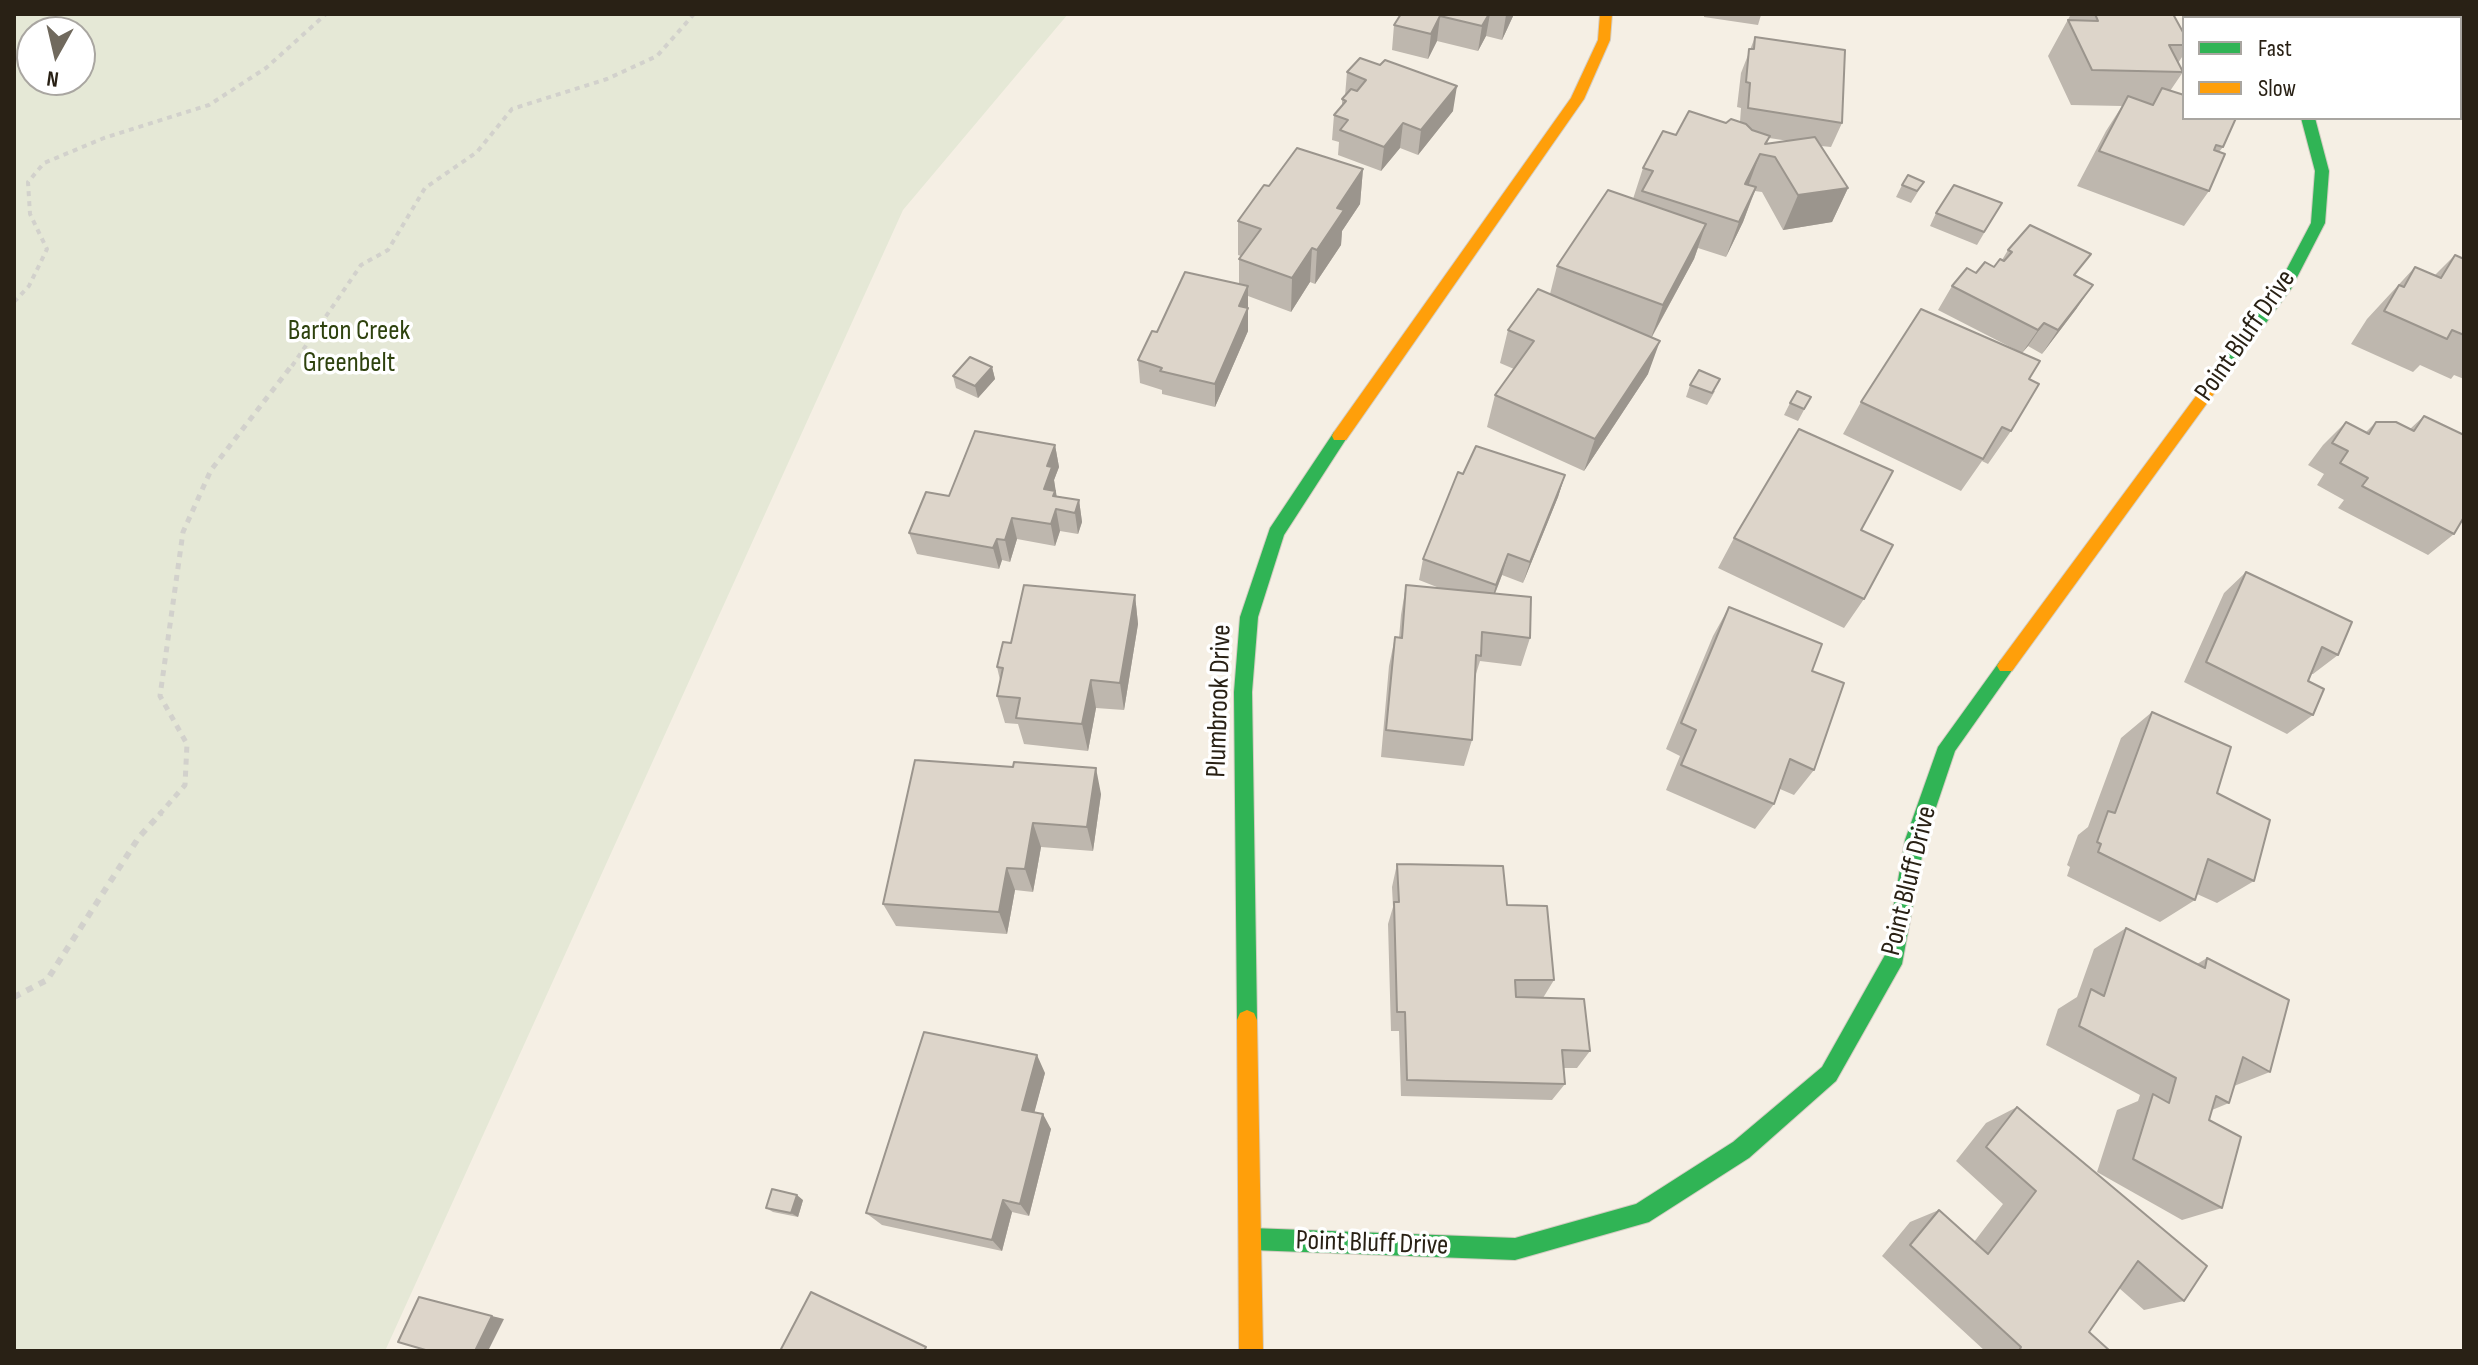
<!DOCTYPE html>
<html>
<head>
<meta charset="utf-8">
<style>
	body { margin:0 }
	#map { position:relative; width:2478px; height:1365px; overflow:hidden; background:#f5efe4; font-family:"Sofia Sans Condensed",sans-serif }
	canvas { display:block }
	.frame { position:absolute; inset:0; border:16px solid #292115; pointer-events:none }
	.legend { position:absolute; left:2182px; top:16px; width:280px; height:104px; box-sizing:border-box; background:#fff; border:2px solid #a9a6a1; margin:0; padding:10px 14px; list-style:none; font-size:24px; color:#292115 }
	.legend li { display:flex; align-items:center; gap:16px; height:40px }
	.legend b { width:40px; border:2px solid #a9a6a1 }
	.north { position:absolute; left:16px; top:16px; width:80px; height:80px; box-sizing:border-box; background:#fff; border:2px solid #a9a6a1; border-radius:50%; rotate:188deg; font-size:22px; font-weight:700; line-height:32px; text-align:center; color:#292115 }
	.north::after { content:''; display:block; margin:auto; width:28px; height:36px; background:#70695d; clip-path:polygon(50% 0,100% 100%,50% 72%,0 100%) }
</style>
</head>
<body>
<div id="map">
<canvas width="2478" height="1365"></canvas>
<div class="frame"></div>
<ul class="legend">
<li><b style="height:10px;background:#30b455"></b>Fast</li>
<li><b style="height:10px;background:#ff9f0a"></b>Slow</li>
</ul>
<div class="north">N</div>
</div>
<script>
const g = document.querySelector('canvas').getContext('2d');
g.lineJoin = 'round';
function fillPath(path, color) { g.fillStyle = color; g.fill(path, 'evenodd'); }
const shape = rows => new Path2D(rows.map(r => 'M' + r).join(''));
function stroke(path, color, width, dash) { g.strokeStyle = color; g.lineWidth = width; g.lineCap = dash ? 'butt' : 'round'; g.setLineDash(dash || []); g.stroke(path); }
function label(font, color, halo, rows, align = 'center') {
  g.font = font + ' "Sofia Sans Condensed",sans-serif'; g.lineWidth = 7; g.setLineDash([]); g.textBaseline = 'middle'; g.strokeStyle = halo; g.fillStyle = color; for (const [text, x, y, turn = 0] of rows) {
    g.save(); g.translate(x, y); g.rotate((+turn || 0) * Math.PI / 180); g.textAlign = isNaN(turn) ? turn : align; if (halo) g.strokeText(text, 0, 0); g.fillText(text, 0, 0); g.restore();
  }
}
fillPath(shape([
	[14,14,1068,14,903,210,385,1351,14,1351],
	[32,32,80,32,80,80,32,80]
]), '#e5e8d6');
const street = shape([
	[2208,14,2243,14,2246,18,2211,18,2208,14]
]);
const fast = shape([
	[2301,118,2315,118,2329,171,2325,223,2291,289,2229,373,2219,373,2216,369,2219,365,2280,282,2311,223,2315,171,2301,118],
	[1340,430,1348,436,1284,535,1258,617,1252,692,1257,1020,1254,1027,1247,1030,1240,1027,1237,1020,1234,692,1240,617,1270,528,1334,432,1340,430],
	[2006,658,2012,661,2015,666,1955,751,1925,840,1902,964,1836,1081,1749,1158,1649,1222,1515,1260,1251,1250,1243,1247,1240,1239,1243,1231,1251,1228,1515,1238,1636,1204,1733,1142,1822,1067,1885,955,1905,840,1938,747,2000,661,2006,658]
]);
const slow = shape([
	[1600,14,1612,14,1610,40,1584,99,1346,440,1334,440,1332,436,1334,432,1571,98,1598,40,1600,14],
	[2224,363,2229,365,2232,369,2229,373,2012,671,2000,671,1997,666,2000,661,2219,365,2224,363],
	[1247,1010,1254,1013,1257,1020,1263,1351,1239,1351,1237,1020,1240,1013,1247,1010]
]);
stroke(street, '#d3ccc1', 2);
stroke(fast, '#d3ccc1', 2);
stroke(slow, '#d3ccc1', 2);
stroke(shape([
	[14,302,29,286,47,249,30,214,28,182,44,163,104,138,209,105,266,68,326,14],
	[292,366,361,265,388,250,425,188,477,152,512,109,607,79,657,56,694,14]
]), '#d2d1cc', 4, [5, 5]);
stroke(shape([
	[159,815,185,785,187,744,160,696,183,532,211,470,293,364]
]), '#d2d1cc', 5, [6, 6]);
stroke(shape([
	[14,997,47,980,139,837,161,813]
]), '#d2d1cc', 6, [7, 7]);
fillPath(street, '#fefdfb');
fillPath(fast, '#30b455');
fillPath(slow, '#ff9f0a');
fillPath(shape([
	[1401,14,1514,14,1502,40,1486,36,1478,51,1437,41,1428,59,1392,50,1394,25],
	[1704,14,1766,14,1766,16,1761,15,1758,25,1704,17],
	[2071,14,2173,14,2184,34,2184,54,2178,63,2183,72,2170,91,2223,147,2219,152,2209,191,2184,226,2077,186,2106,131,2122,106,2071,105,2048,56],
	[2392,14,2464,14,2464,57,2460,58,2460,18,2396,18],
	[1755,37,1842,123,1831,147,1821,146,1848,188,1832,222,1783,230,1762,192,1755,191,1743,222,1726,257,1698,248,1694,259,1652,337,1648,374,1584,471,1487,427,1495,395,1514,369,1500,363,1508,330,1550,294,1557,266,1633,199,1643,168,1676,135,1726,123,1740,122,1741,108,1737,107,1741,73],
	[1769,138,1789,141,1767,144],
	[2464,70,2464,120,2460,114,2460,74],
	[1347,72,1453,111,1418,155,1400,148,1381,171,1338,155,1339,142,1332,140,1334,115,1342,106,1342,99,1345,96],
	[1363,169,1360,204,1342,231,1341,245,1315,284,1310,282,1291,312,1248,296,1248,331,1215,407,1162,394,1162,390,1140,383,1138,360,1157,332,1239,284,1239,259,1241,256,1238,255,1238,221,1269,186],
	[1924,182,1911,203,1896,197,1902,185],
	[2002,203,1977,245,1930,226,1936,213],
	[2008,250,2076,276,2077,308,2042,354,2028,346,2022,353,2029,379,2011,431,1988,464,1982,461,1961,491,1843,434,1861,402,2018,351,1938,310,1952,286,1976,273,1994,267,2002,260],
	[2455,255,2464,259,2464,379,2454,375,2451,379,2420,365,2413,372,2351,344,2367,319,2415,267,2435,275],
	[992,367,995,379,978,398,956,388,953,376],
	[1690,385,1715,391,1707,405,1686,397],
	[1811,397,1798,421,1784,415,1790,403],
	[2424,416,2454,534,2428,555,2338,508,2344,500,2317,485,2324,474,2308,465,2323,445,2346,422,2365,433,2376,422,2410,429],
	[1055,445,1059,467,1054,480,1056,496,1079,500,1082,522,1078,534,1060,531,1055,546,1017,539,1010,562,1002,560,999,569,917,554,909,533,949,496],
	[1463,474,1565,475,1558,497,1523,583,1502,575,1495,594,1530,638,1521,666,1480,661,1475,677,1472,740,1464,766,1381,757,1389,666,1395,637,1399,638,1401,615,1406,585,1442,589,1419,580,1423,559],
	[1861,530,1864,599,1844,628,1718,568,1734,538],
	[2246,572,2338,655,2313,674,2311,674,2308,681,2313,715,2287,734,2184,682,2224,593],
	[1135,595,1138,624,1124,710,1096,708,1088,751,1024,744,1018,724,1005,723,997,696,1000,680,997,667,1011,643],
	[1729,607,1812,671,1814,770,1794,795,1780,789,1774,804,1755,829,1666,790,1680,756,1666,749,1713,636],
	[2152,712,2217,793,2254,881,2217,903,2197,894,2195,900,2160,922,2067,876,2070,867,2067,865,2078,835,2088,827,2121,738],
	[915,760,1101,794,1093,851,1041,847,1033,892,1015,890,1007,934,896,926,883,904],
	[1397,864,1507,905,1554,980,1543,998,1590,1051,1577,1068,1564,1068,1565,1084,1552,1100,1401,1096,1399,1031,1391,1031,1388,924,1393,907,1392,887],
	[2126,928,2197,964,2207,958,2270,1072,2234,1086,2229,1103,2212,1110,2209,1120,2222,1208,2182,1220,2097,1172,2117,1110,2138,1101,2140,1095,2046,1045,2058,1009,2077,997,2094,949],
	[1045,1073,1034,1112,1051,1129,1029,1216,1012,1212,1002,1251,882,1225,866,1213],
	[2017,1107,2184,1301,2144,1310,2119,1288,2089,1332,2110,1351,1985,1351,1882,1256,1910,1222,1939,1210,1974,1242,2003,1204,1956,1161,1986,1123],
	[803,1200,798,1217,773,1212,766,1208]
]), '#beb7ae');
fillPath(shape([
	[1489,14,1490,14,1486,36,1478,51,1482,26],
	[1507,14,1514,14,1502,40,1506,15],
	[1440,16,1437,41,1428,59,1431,34],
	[2464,39,2464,57,2460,58,2460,44],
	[1457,86,1453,111,1418,155,1421,130],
	[1403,123,1400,148,1381,171,1384,147],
	[1760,154,1747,189,1745,184],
	[1363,169,1360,204,1342,231,1341,245,1315,284,1317,250,1337,208],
	[1756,187,1743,222,1726,257,1739,222],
	[1848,188,1832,222,1783,230,1798,195],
	[1706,224,1694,259,1651,338,1663,305],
	[1312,248,1310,282,1291,312,1292,278],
	[2093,285,2077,308,2042,354,2058,330],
	[1248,286,1248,331,1215,407,1215,384,1239,306],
	[2044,323,2028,346,2022,353,2038,330],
	[1660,341,1648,374,1584,471,1595,439],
	[992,367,995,379,978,398,975,386],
	[1055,445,1059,467,1054,480,1059,510,1056,509,1060,531,1055,546,1044,489,1047,466],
	[1565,475,1558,497,1523,583,1530,562],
	[1079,500,1082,522,1078,534,1075,513],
	[1012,518,1017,539,1010,562,1005,540],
	[997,539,1002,560,999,569,993,548],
	[1508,554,1502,575,1490,606,1496,585],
	[1135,595,1138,624,1124,710,1120,683],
	[1091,680,1096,708,1088,751,1082,724],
	[1096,768,1101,794,1093,851,1087,827],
	[1033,823,1041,847,1033,892,1025,869],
	[1007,868,1015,890,1007,934,999,912],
	[1037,1055,1045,1073,1031,1125,1022,1110],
	[1043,1114,1051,1129,1029,1216,1020,1204],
	[797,1195,803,1200,798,1217,791,1213],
	[1003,1200,1012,1212,1002,1251,992,1240],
	[492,1316,504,1319,488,1351,475,1351]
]), '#9b958d');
const building = shape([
	[1401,14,1489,14,1482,26,1440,16,1431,34,1394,25,1401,14],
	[2095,14,2173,14,2184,34,2184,45,2169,45,2183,72,2092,70,2068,20,2098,21,2095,14],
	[1755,37,1845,50,1842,123,1748,108,1750,83,1746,82,1749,49,1754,49,1755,37],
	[1360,58,1380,65,1385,60,1457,86,1421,130,1403,123,1384,147,1340,130,1348,120,1334,115,1346,101,1342,99,1351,89,1357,91,1366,80,1347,72,1360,58],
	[2162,88,2184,95,2184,118,2236,118,2223,147,2216,145,2214,150,2225,154,2209,191,2099,151,2128,96,2153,105,2162,88],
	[1689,111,1726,123,1731,119,1746,124,1752,130,1770,136,1765,144,1815,137,1848,188,1798,195,1775,157,1760,154,1745,184,1756,187,1739,222,1642,191,1653,171,1643,168,1663,131,1676,135,1689,111],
	[1297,148,1363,169,1337,208,1344,210,1317,250,1312,248,1292,278,1239,259,1261,229,1238,221,1264,185,1269,186,1297,148],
	[1908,175,1924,182,1917,191,1902,185,1908,175],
	[1954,185,2002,203,1984,232,1936,213,1954,185],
	[1608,190,1706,224,1663,305,1557,266,1608,190],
	[2030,225,2091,254,2074,275,2093,285,2058,330,2044,323,2038,330,1952,286,1967,268,1976,273,1985,262,1994,267,2000,259,2004,261,2012,252,2008,250,2030,225],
	[2455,255,2464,259,2464,335,2452,330,2447,339,2384,311,2399,285,2404,287,2415,267,2441,278,2455,255],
	[1185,272,1248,286,1239,306,1248,308,1215,384,1160,371,1162,368,1138,360,1152,331,1157,332,1185,272],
	[1538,289,1660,341,1595,439,1495,395,1534,341,1508,330,1538,289],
	[1921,309,2040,361,2029,379,2039,384,2011,431,2002,427,1983,459,1861,402,1921,309],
	[970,357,992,367,975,386,953,376,970,357],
	[1699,370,1720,379,1712,393,1690,385,1699,370],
	[1797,391,1811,397,1804,409,1790,403,1797,391],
	[2424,416,2464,435,2464,517,2454,534,2362,486,2368,478,2340,463,2348,451,2332,443,2346,422,2369,434,2376,422,2396,422,2414,431,2424,416],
	[1799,429,1893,471,1861,530,1893,545,1864,599,1734,538,1799,429],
	[975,431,1055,445,1047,466,1052,467,1044,489,1055,491,1053,496,1079,500,1075,513,1056,509,1051,524,1012,518,1005,540,997,539,993,548,909,533,926,492,949,496,975,431],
	[1476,446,1565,475,1530,562,1508,554,1496,585,1423,559,1458,472,1463,474,1476,446],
	[2246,572,2352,622,2338,655,2322,647,2308,681,2324,689,2313,715,2206,662,2246,572],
	[1024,585,1135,595,1120,683,1091,680,1082,724,1016,718,1020,698,997,696,1003,668,997,667,1003,642,1011,643,1024,585],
	[1406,585,1531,597,1530,638,1482,632,1481,656,1476,655,1472,740,1386,730,1395,637,1402,638,1406,585],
	[1729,607,1822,644,1812,671,1844,683,1814,770,1790,759,1774,804,1681,765,1696,730,1681,723,1729,607],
	[2152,712,2231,747,2217,793,2270,820,2254,881,2208,859,2195,900,2098,852,2101,844,2097,842,2108,811,2115,813,2152,712],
	[915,760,1013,767,1014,762,1096,768,1087,827,1033,823,1025,869,1007,868,999,912,883,904,915,760],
	[1397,864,1503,866,1507,905,1547,906,1554,980,1515,980,1516,997,1584,999,1590,1051,1562,1050,1565,1084,1407,1080,1405,1012,1397,1012,1394,902,1399,902,1397,864],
	[2126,928,2205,968,2207,958,2289,1000,2270,1072,2243,1057,2229,1103,2216,1096,2209,1120,2241,1137,2222,1208,2133,1159,2153,1094,2169,1103,2176,1078,2079,1026,2091,989,2104,996,2126,928],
	[924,1032,1037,1055,1022,1110,1043,1114,1020,1204,1003,1200,992,1240,866,1213,924,1032],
	[2017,1107,2207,1266,2184,1301,2138,1261,2089,1332,2110,1351,2019,1351,2021,1347,1910,1245,1939,1210,1988,1254,2036,1191,1986,1147,2017,1107],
	[772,1189,797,1195,791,1213,766,1208,772,1189],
	[811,1292,926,1347,924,1351,780,1351,811,1292],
	[419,1297,492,1316,475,1351,429,1351,398,1342,419,1297]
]);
fillPath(building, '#ddd5ca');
stroke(building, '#9b958d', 2);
label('28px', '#2e420e', '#fff', [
	["Barton Creek",349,332],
	["Greenbelt",349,364]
]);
label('28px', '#292115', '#fff', [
	["Point Bluff Drive",2246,336,-55],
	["Plumbrook Drive",1220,701,-88],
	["Point Bluff Drive",1910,881,-76],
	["Point Bluff Drive",1372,1244,2]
]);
</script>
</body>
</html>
